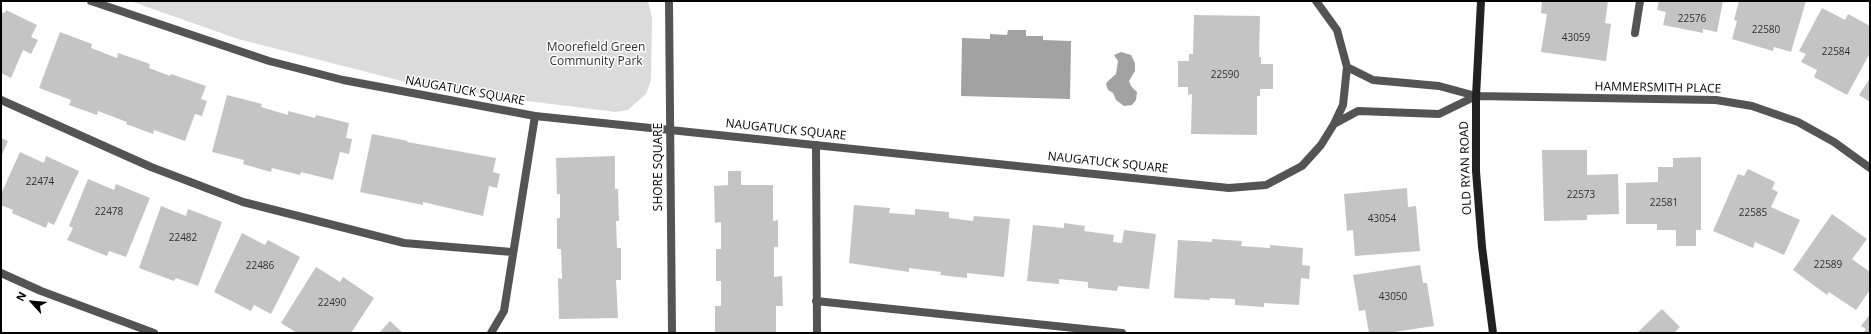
<!DOCTYPE html>
<html>
<head>
<meta charset="utf-8">
<style>
	body { margin:0 }
	#map { position:relative; width:1871px; height:334px; overflow:hidden; background:#fff; font-family:"Open Sans",sans-serif }
	canvas { display:block }
	.frame { position:absolute; inset:0; border:2px solid #000; pointer-events:none }
	.north { position:absolute; left:12px; top:282px; width:40px; height:40px; -webkit-text-stroke:3px #fff; paint-order:stroke; rotate:297deg; font-size:11px; font-weight:700; line-height:16px; text-align:center; color:#000 }
	.north::after { content:''; display:block; margin:auto; width:14px; height:18px; background:#000; clip-path:polygon(50% 0,100% 100%,50% 72%,0 100%) }
</style>
</head>
<body>
<div id="map">
<canvas width="1871" height="334"></canvas>
<div class="frame"></div>
<div class="north">N</div>
</div>
<script>
const g = document.querySelector('canvas').getContext('2d');
g.lineJoin = 'round';
function fillPath(path, color) { g.fillStyle = color; g.fill(path, 'evenodd'); }
const shape = rows => new Path2D(rows.map(r => 'M' + r).join(''));
function stroke(path, color, width, dash) { g.strokeStyle = color; g.lineWidth = width; g.lineCap = dash ? 'butt' : 'round'; g.setLineDash(dash || []); g.stroke(path); }
function label(font, color, halo, rows, align = 'center') {
  g.font = font + ' "Open Sans",sans-serif'; g.lineWidth = 3; g.setLineDash([]); g.textBaseline = 'middle'; g.strokeStyle = halo; g.fillStyle = color; for (const [text, x, y, turn = 0] of rows) {
    g.save(); g.translate(x, y); g.rotate((+turn || 0) * Math.PI / 180); g.textAlign = isNaN(turn) ? turn : align; if (halo) g.strokeText(text, 0, 0); g.fillText(text, 0, 0); g.restore();
  }
}
fillPath(shape([
	[130,1,648,1,652,18,651,80,646,94,628,110,616,112,519,100,406,82,238,39]
]), '#dbdbdb');
fillPath(shape([
	[1008,30,1026,30,1026,36,1043,36,1043,40,1071,41,1070,99,961,96,962,38,990,39,990,34,1007,35],
	[1121,52,1131,55,1135,63,1135,71,1129,81,1131,86,1137,92,1136,100,1132,105,1124,106,1116,100,1113,93,1108,90,1106,84,1108,81,1116,74,1118,61,1114,55]
]), '#a2a2a2');
fillPath(shape([
	[1542,1,1608,1,1605,23,1611,24,1606,61,1541,52,1547,14,1541,13],
	[1659,1,1723,1,1717,32,1703,29,1703,33,1663,25,1666,12,1657,10],
	[1739,1,1806,1,1791,52,1774,47,1773,51,1732,39,1737,21,1734,20],
	[1822,8,1845,20,1848,14,1870,26,1870,53,1847,95,1814,77,1817,70,1801,62,1806,54,1799,51],
	[6,10,37,25,31,37,38,40,31,54,23,50,11,78,1,73,1,12,5,13],
	[1194,15,1260,16,1259,57,1261,57,1261,64,1273,64,1273,89,1260,89,1260,96,1257,96,1257,135,1191,134,1192,94,1188,95,1188,87,1178,87,1178,61,1189,61,1189,54,1193,54],
	[60,32,92,44,91,48,117,58,118,53,150,64,149,68,170,76,171,74,206,86,201,99,207,101,202,116,195,114,185,141,154,130,153,134,126,124,127,122,98,111,97,115,69,105,71,100,39,88],
	[1870,78,1870,102,1859,95],
	[227,95,262,104,261,107,288,115,288,111,315,118,316,115,349,123,346,138,352,139,349,154,340,152,333,180,301,172,300,175,272,168,271,172,243,164,244,160,212,152],
	[372,134,408,141,407,142,496,158,493,172,500,174,497,188,489,186,483,216,423,202,423,205,360,192],
	[1,138,8,141,1,157],
	[1542,150,1587,150,1587,175,1618,174,1619,214,1587,215,1587,220,1544,221],
	[20,152,44,163,46,156,79,171,54,225,48,222,46,228,12,213,13,210,1,205,1,194],
	[615,156,615,189,618,189,619,221,616,221,617,248,621,248,621,280,616,280,618,318,559,319,558,278,562,279,561,249,557,249,557,218,560,218,560,194,557,194,556,158],
	[1701,157,1701,230,1696,230,1696,246,1676,246,1676,230,1657,230,1657,224,1626,224,1626,183,1658,182,1658,167,1673,167,1673,158],
	[1748,169,1775,182,1772,189,1778,192,1771,207,1800,220,1784,255,1755,242,1753,248,1713,231,1738,174,1744,176],
	[728,171,741,171,741,185,773,185,773,221,778,220,778,247,774,247,774,277,782,276,783,306,776,306,776,333,715,333,715,306,721,306,721,281,716,281,716,249,721,249,721,222,715,223,714,186,728,185],
	[88,179,114,190,116,184,150,198,126,257,109,251,107,256,67,240,73,228,69,226],
	[1407,188,1408,207,1416,206,1420,251,1355,256,1353,230,1347,231,1344,194],
	[854,205,890,208,889,213,915,215,915,209,949,212,949,218,973,221,974,216,1010,219,1004,277,967,273,967,278,940,275,941,272,909,268,909,272,849,263],
	[161,206,186,216,188,209,222,222,198,286,176,278,174,281,139,268],
	[1832,214,1867,239,1852,259,1870,272,1870,290,1856,310,1829,292,1827,295,1793,270],
	[1064,223,1085,226,1084,231,1114,235,1113,242,1122,243,1124,230,1156,234,1149,289,1118,286,1117,291,1088,288,1088,282,1059,279,1059,284,1027,281,1033,225,1064,228],
	[242,233,265,245,268,240,300,257,271,314,254,305,251,311,214,292],
	[1212,239,1242,241,1241,246,1270,248,1270,245,1303,248,1302,265,1310,266,1309,279,1301,278,1299,305,1264,303,1264,307,1235,305,1235,299,1210,298,1210,300,1174,298,1178,240,1212,242],
	[1420,265,1423,283,1427,283,1434,326,1388,333,1369,333,1365,310,1359,311,1353,275],
	[316,267,340,282,343,277,374,298,351,333,297,333,281,323],
	[1662,309,1680,327,1674,333,1637,333],
	[1870,314,1870,333,1863,333,1866,329,1861,326],
	[390,321,403,333,379,333]
]), '#c4c4c4');
stroke(shape([
	[1635,33,1640,1],
	[1,100,151,167,243,202,404,243,512,252],
	[816,145,817,333],
	[816,301,1122,333],
	[491,333,504,311,535,116]
]), '#545454', 8);
stroke(shape([
	[91,1,269,61,343,80,535,116,1229,188,1266,185,1302,166,1321,145,1334,124,1343,105,1347,67,1337,30,1316,1],
	[669,1,672,333],
	[1347,67,1373,80,1439,86,1476,96,1716,100,1752,106,1798,122,1834,142,1870,168],
	[1334,124,1358,111,1439,114,1476,96],
	[1,273,41,291,154,333]
]), '#545454', 8);
stroke(shape([
	[1481,1,1476,96,1476,171,1482,247,1493,333]
]), '#212121', 8);
label('10px', '#313131', null, [
	["22576",1692,19],
	["22580",1766,30],
	["43059",1576,38],
	["22584",1836,52],
	["22590",1225,75],
	["22474",40,182],
	["22573",1581,195],
	["22581",1664,203],
	["22478",109,212],
	["22585",1753,213],
	["43054",1382,219],
	["22482",183,238],
	["22589",1828,265],
	["22486",260,266],
	["43050",1393,297],
	["22490",332,303]
]);
label('12px', '#323232', '#fff', [
	["Moorefield Green",596,48],
	["Community Park",596,62]
]);
label('12px', '#000', '#fff', [
	["HAMMERSMITH PLACE",1658,88,1],
	["NAUGATUCK SQUARE",465,91,10],
	["NAUGATUCK SQUARE",786,130,6],
	["NAUGATUCK SQUARE",1108,163,6],
	["SHORE SQUARE",659,167,-90],
	["OLD RYAN ROAD",1466,168,-92]
]);
</script>
</body>
</html>
